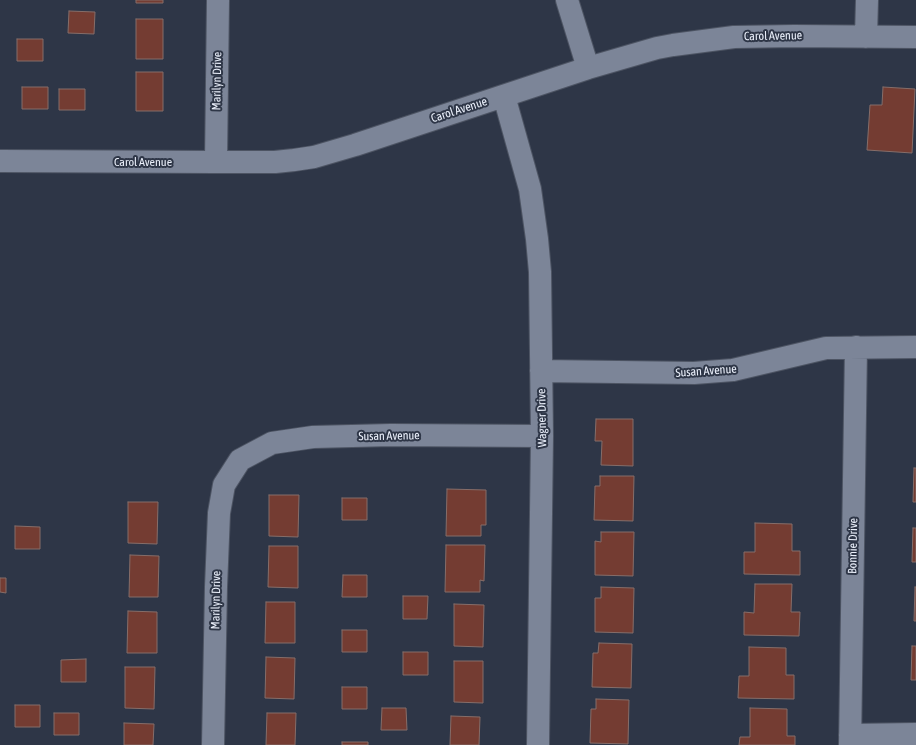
<!DOCTYPE html>
<html>
<head>
<meta charset="utf-8">
<style>
	body { margin:0 }
	canvas { display:block; background:#2e3647 }
</style>
</head>
<body>
<canvas width="916" height="745"></canvas>
<script>
const g = document.querySelector('canvas').getContext('2d');
g.lineJoin = 'round';
function fillPath(path, color) { g.fillStyle = color; g.fill(path, 'evenodd'); }
const shape = rows => new Path2D(rows.map(r => 'M' + r).join(''));
function stroke(path, color, width, dash) { g.strokeStyle = color; g.lineWidth = width; g.lineCap = dash ? 'butt' : 'round'; g.setLineDash(dash || []); g.stroke(path); }
function label(font, color, halo, rows, align = 'center') {
  g.font = font + ' "Asap Condensed",sans-serif'; g.lineWidth = 4; g.setLineDash([]); g.textBaseline = 'middle'; g.strokeStyle = halo; g.fillStyle = color; for (const [text, x, y, turn = 0] of rows) {
    g.save(); g.translate(x, y); g.rotate((+turn || 0) * Math.PI / 180); g.textAlign = isNaN(turn) ? turn : align; if (halo) g.strokeText(text, 0, 0); g.fillText(text, 0, 0); g.restore();
  }
}
const building = shape([
	[136,0,163,0,163,3,136,3,136,0],
	[69,11,95,12,94,34,68,33,69,11],
	[136,19,163,19,163,59,136,59,136,19],
	[17,39,43,39,43,61,17,61,17,39],
	[136,72,163,72,163,111,136,111,136,72],
	[22,87,48,87,48,109,22,109,22,87],
	[883,87,915,89,912,153,867,150,870,105,882,105,883,87],
	[59,89,85,89,85,110,59,110,59,89],
	[596,419,633,419,633,466,601,465,602,441,595,441,596,419],
	[914,468,916,468,916,502,913,502,914,468],
	[600,476,634,476,633,521,594,520,595,486,600,486,600,476],
	[447,489,486,490,486,525,481,525,481,536,446,536,447,489],
	[269,495,299,495,298,537,269,536,269,495],
	[342,498,367,498,367,520,342,520,342,498],
	[128,502,158,502,157,544,128,543,128,502],
	[755,523,792,524,792,551,800,551,800,575,744,574,744,552,755,552,755,523],
	[15,526,40,527,40,549,15,549,15,526],
	[913,528,916,528,916,562,912,562,913,528],
	[601,532,634,532,633,576,595,575,595,541,601,542,601,532],
	[446,545,485,545,484,581,480,580,480,592,445,592,446,545],
	[269,546,298,546,298,588,268,587,269,546],
	[130,555,159,556,158,597,129,597,130,555],
	[343,575,367,575,367,597,342,597,343,575],
	[0,578,6,578,6,593,0,592,0,578],
	[755,584,792,584,791,612,800,612,799,636,744,635,744,612,754,613,755,584],
	[601,587,634,588,633,633,595,632,595,598,601,598,601,587],
	[915,587,916,587,916,621,914,621,915,587],
	[403,596,428,596,427,619,403,619,403,596],
	[266,602,295,602,295,643,265,643,266,602],
	[454,604,484,605,483,647,454,646,454,604],
	[128,611,157,612,157,653,127,653,128,611],
	[342,630,367,630,367,652,342,652,342,630],
	[599,643,632,644,631,688,592,687,593,653,598,653,599,643],
	[912,646,916,646,916,680,911,680,912,646],
	[749,647,786,648,786,675,794,675,794,699,738,698,739,676,749,676,749,647],
	[403,652,428,652,428,675,403,675,403,652],
	[266,657,295,658,294,699,265,698,266,657],
	[86,659,86,682,61,682,61,660,86,659],
	[454,661,483,661,483,703,454,702,454,661],
	[125,667,155,667,154,709,125,708,125,667],
	[342,687,367,687,367,709,342,709,342,687],
	[596,699,629,700,628,744,590,743,591,709,596,709,596,699],
	[15,705,40,705,40,727,15,727,15,705],
	[382,708,406,708,407,730,381,730,382,708],
	[750,708,787,709,787,736,795,736,795,745,739,745,740,737,750,737,750,708],
	[54,713,79,713,79,735,54,735,54,713],
	[267,713,296,713,295,745,266,745,267,713],
	[451,716,480,717,479,745,450,745,451,716],
	[124,723,154,724,153,745,124,745,124,723],
	[342,742,368,742,368,745,342,745,342,742]
]);
fillPath(building, '#743c32');
stroke(building, '#856d69', 1);
const street = shape([
	[567,0,588,68],
	[866,37,867,0],
	[504,96,530,189,537,239,540,272,542,436,538,745],
	[0,161,216,162,275,162,294,160,314,157,355,145,588,68,657,48,673,45,734,37,794,36,916,37],
	[216,162,218,0],
	[541,371,694,373,733,370,826,348,916,347],
	[850,735,916,734],
	[213,745,216,587,219,513,224,485,240,460,272,443,313,437,391,435,542,436],
	[850,745,856,347]
]);
stroke(street, '#4d5463', 24);
stroke(street, '#7c8598', 22);
label('12px', '#ebf0fb', '#2e3647', [
	["Carol Avenue",773,36,-1],
	["Marilyn Drive",217,81,-89],
	["Carol Avenue",459,110,-18],
	["Carol Avenue",143,162],
	["Susan Avenue",706,371,-4],
	["Wagner Drive",542,418,-91],
	["Susan Avenue",389,436,-1],
	["Bonnie Drive",853,546,-89],
	["Marilyn Drive",216,600,-89]
]);
</script>
</body>
</html>
